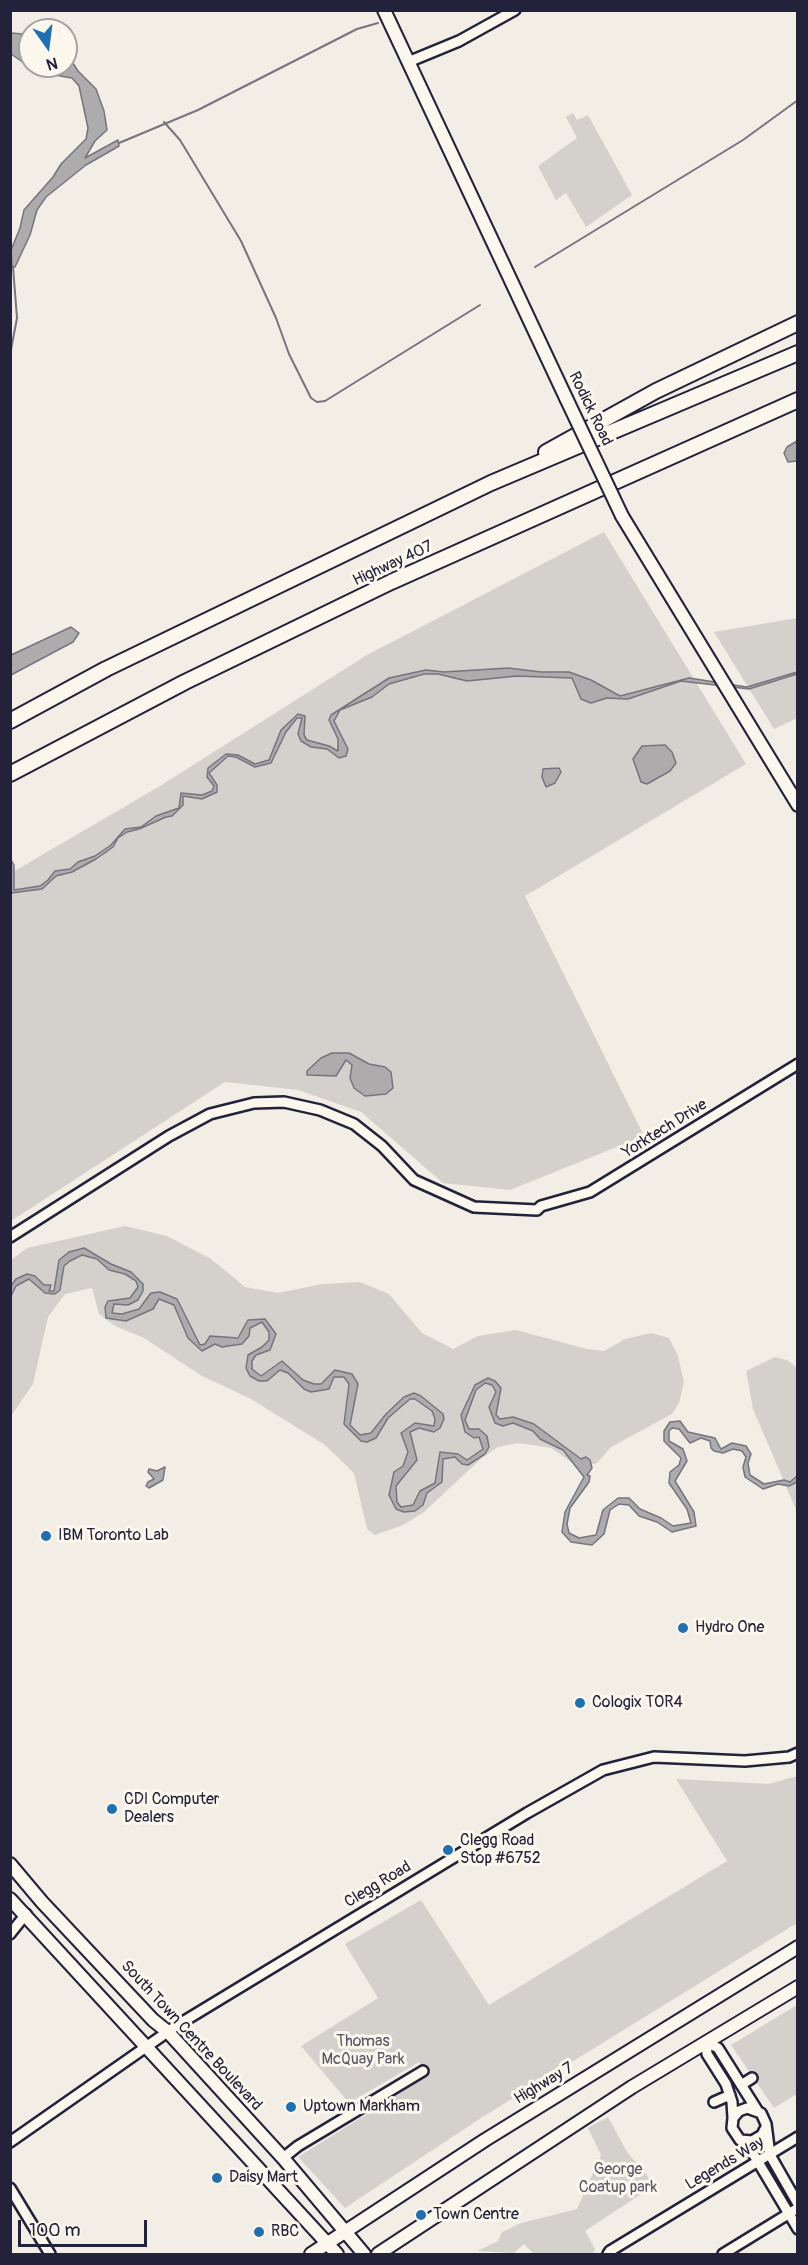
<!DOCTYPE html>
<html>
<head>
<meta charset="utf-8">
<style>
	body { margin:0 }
	#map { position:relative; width:808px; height:2265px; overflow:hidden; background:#f2eee5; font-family:Pangolin,sans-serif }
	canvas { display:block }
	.frame { position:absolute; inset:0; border:12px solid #22223b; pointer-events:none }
	.north { position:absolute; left:18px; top:18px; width:60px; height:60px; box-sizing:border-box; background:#fbf7ec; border:2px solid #a4a2a5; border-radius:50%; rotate:166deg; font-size:16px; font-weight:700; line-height:24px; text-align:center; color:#22223b }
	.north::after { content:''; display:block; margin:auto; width:21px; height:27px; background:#1f6fb2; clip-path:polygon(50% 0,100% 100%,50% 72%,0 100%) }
	.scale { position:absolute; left:18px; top:2220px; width:129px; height:27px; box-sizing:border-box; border:3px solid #22223b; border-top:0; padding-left:8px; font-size:18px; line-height:21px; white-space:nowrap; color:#22223b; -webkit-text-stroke:4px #fbf7ec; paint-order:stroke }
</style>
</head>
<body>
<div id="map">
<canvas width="808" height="2265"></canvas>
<div class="frame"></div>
<div class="north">N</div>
<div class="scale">100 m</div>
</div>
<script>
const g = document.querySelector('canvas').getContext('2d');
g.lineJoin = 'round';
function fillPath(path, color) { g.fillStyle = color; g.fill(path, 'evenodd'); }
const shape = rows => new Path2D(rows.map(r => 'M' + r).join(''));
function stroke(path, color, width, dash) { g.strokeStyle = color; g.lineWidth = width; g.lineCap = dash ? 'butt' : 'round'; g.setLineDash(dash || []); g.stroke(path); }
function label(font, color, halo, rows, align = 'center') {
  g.font = font + ' Pangolin,sans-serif'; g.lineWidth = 6; g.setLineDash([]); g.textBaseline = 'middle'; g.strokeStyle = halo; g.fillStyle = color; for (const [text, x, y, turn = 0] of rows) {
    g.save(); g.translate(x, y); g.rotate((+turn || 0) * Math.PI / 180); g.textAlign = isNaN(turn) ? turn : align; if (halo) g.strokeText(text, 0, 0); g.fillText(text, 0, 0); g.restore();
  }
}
fillPath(shape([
	[573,113,577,120,588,115,632,195,586,227,566,193,556,200,538,166,577,138,566,117],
	[604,532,746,764,525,896,644,1136,510,1190,443,1183,361,1112,298,1090,225,1082,11,1221,11,873,160,786,367,655],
	[797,618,797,718,774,729,714,632],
	[125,1226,167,1236,211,1259,245,1287,278,1293,322,1284,360,1282,389,1294,422,1333,453,1349,478,1336,516,1330,587,1349,604,1351,625,1339,651,1333,669,1338,678,1356,684,1382,679,1403,672,1414,611,1447,597,1463,580,1468,551,1448,518,1443,498,1447,483,1457,424,1512,403,1525,375,1535,367,1529,354,1473,325,1445,251,1399,202,1376,144,1338,115,1326,99,1314,92,1288,65,1294,48,1317,33,1384,11,1416,11,1260,27,1248],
	[775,1357,787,1360,797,1368,797,1512,753,1409,746,1371],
	[797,1776,797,1923,481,2118,345,2208,298,2157,428,2076,419,2062,349,2103,301,2046,378,1998,345,1944,421,1900,489,2005,727,1861,676,1779,769,1784],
	[797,2005,797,2094,774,2108,731,2045],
	[608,2117,627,2152,655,2185,585,2231,595,2249,593,2254,534,2254,524,2244,514,2253,477,2251,498,2241,502,2232,521,2223,577,2209,601,2155,588,2128]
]), '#d4d1cc');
const water = shape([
	[39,21,47,30,30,30,30,66,66,66,66,52,78,71,96,89,104,111,107,130,95,141,85,158,118,140,119,146,86,165,46,197,37,210,30,235,15,267,12,267,11,250,20,228,24,210,53,177,61,164,86,139,88,128,79,86,72,78,37,72,11,54,11,33,23,34,39,21],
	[797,441,797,461,788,462,784,453,787,447,797,441],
	[71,627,79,633,73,642,11,675,11,655,71,627],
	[508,668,541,672,569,672,591,680,620,696,689,678,747,687,797,672,797,674,749,689,681,681,628,699,607,698,591,703,581,699,572,678,517,676,467,681,438,674,424,674,389,684,372,697,340,710,334,721,348,749,346,756,339,758,327,749,311,747,301,741,298,734,302,718,297,718,286,732,271,763,255,767,236,757,228,756,209,773,217,785,217,792,202,799,183,796,183,805,172,816,166,817,139,829,127,832,118,838,113,847,96,859,72,872,56,876,42,889,11,893,10,858,14,865,14,890,40,886,48,880,55,871,70,869,78,862,95,856,111,845,125,829,141,827,156,816,179,808,181,793,202,795,212,791,214,786,207,777,208,768,226,754,238,755,255,764,269,760,281,730,298,714,305,716,304,735,307,740,329,746,338,751,338,739,329,720,331,715,389,678,426,670,444,672,508,668],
	[665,745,672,752,676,763,670,771,647,784,641,782,633,759,642,746,665,745],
	[559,768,561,772,555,783,546,787,542,777,543,769,559,768],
	[332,1053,349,1053,369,1064,385,1067,391,1072,393,1088,386,1094,365,1096,354,1088,350,1078,352,1065,346,1060,336,1076,307,1075,307,1071,321,1058,332,1053],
	[84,1248,111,1264,131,1272,143,1284,143,1291,138,1300,128,1305,114,1304,112,1313,122,1314,139,1309,151,1293,160,1292,177,1299,200,1345,205,1344,210,1336,238,1338,248,1320,265,1319,276,1334,270,1350,256,1355,252,1361,252,1369,261,1376,282,1361,303,1380,314,1384,321,1384,335,1370,352,1374,358,1384,350,1425,360,1435,371,1433,386,1414,404,1397,414,1393,421,1396,443,1414,444,1419,440,1428,434,1432,419,1428,410,1432,417,1460,396,1486,397,1502,401,1507,413,1505,420,1491,435,1483,440,1452,458,1454,467,1460,483,1449,479,1437,474,1438,465,1432,461,1415,475,1385,488,1378,495,1381,501,1388,496,1415,500,1419,513,1417,534,1424,581,1459,586,1457,590,1460,592,1468,587,1475,590,1476,589,1482,570,1508,567,1524,569,1533,579,1538,596,1535,603,1510,618,1498,629,1498,640,1509,661,1518,673,1526,691,1523,687,1509,669,1483,670,1472,679,1465,681,1458,664,1441,664,1431,670,1422,680,1421,688,1432,715,1438,721,1449,732,1443,746,1446,751,1454,748,1463,750,1475,764,1484,784,1480,790,1482,797,1476,797,1482,789,1486,778,1484,763,1489,745,1477,743,1467,746,1457,742,1451,733,1449,723,1453,714,1451,711,1448,710,1441,701,1438,690,1443,679,1429,672,1428,669,1431,669,1441,683,1449,687,1461,675,1481,694,1512,696,1526,672,1532,657,1522,639,1516,629,1505,619,1504,610,1510,604,1534,592,1545,571,1542,562,1532,565,1512,584,1477,563,1450,540,1439,533,1431,513,1423,503,1426,495,1423,489,1407,496,1392,492,1385,485,1383,476,1390,465,1420,469,1429,479,1429,487,1436,489,1447,485,1454,468,1465,462,1464,455,1457,443,1459,442,1482,427,1493,423,1505,415,1511,404,1512,396,1509,389,1495,394,1472,403,1466,408,1452,401,1433,415,1423,434,1426,435,1419,432,1411,415,1399,410,1399,388,1418,376,1438,367,1442,361,1441,344,1424,349,1384,344,1377,334,1377,329,1389,311,1392,304,1389,288,1373,280,1370,267,1381,259,1381,250,1376,246,1368,248,1355,262,1347,269,1340,269,1332,262,1322,250,1328,249,1336,242,1344,222,1347,215,1344,202,1351,188,1338,174,1305,159,1299,153,1309,126,1321,106,1318,105,1307,108,1301,130,1298,138,1287,136,1281,125,1274,109,1270,97,1259,82,1255,70,1261,64,1266,60,1290,55,1294,45,1293,29,1279,16,1286,11,1296,11,1286,16,1279,27,1274,35,1276,44,1285,51,1285,49,1291,54,1291,59,1260,69,1252,84,1248],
	[165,1467,163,1480,149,1488,146,1486,148,1482,154,1479,148,1472,149,1469,157,1471,165,1467]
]);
fillPath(water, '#aeabad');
stroke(water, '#76747f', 1.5);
stroke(shape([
	[164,122,180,140,241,241,276,318,289,354,311,398,317,402,325,401,480,305],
	[119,143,198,110,357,29,378,23],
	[535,267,743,140,798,100],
	[10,355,17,318,13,267]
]), '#76747f', 2);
const minor = shape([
	[408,62,459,41,515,10],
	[10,1237,169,1136,210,1114,254,1103,284,1102,320,1110,354,1124,382,1146,414,1180,474,1207,537,1210,541,1206,590,1192,798,1064],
	[10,1934,26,1914],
	[706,2042,718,2048,757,2110],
	[706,2042,707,2054,726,2084,732,2102,733,2118],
	[741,2085,752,2078],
	[714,2102,730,2095],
	[765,2129,762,2135,752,2141,740,2140,732,2128,733,2118,739,2111,747,2108,761,2113,766,2124,770,2155,798,2204],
	[740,2140,751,2150,798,2229],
	[10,2142,176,2026,527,1813,603,1770,654,1757,745,1761,789,1757,798,1753],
	[283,2158,298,2146,423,2071],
	[10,2188,50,2254],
	[608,2254,610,2251,798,2137],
	[723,2254,798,2208]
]);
const major = shape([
	[384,10,566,398],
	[622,516,798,805],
	[10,1864,42,1902,153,2020,168,2032,283,2158,364,2254],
	[10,1899,337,2254],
	[311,2254,485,2140,798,1947],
	[378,2254,632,2087,798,1987]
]);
const highway = shape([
	[546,452,656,391,798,323],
	[10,721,106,669,491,483,798,353],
	[10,774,185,682,391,582,798,400]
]);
stroke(minor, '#22223b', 14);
stroke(major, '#22223b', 16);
stroke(highway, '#22223b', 18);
stroke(minor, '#fbf7ec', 9);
stroke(major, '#fbf7ec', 12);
stroke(highway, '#fbf7ec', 14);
const majorBridge = shape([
	[566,398,622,516]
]);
stroke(majorBridge, '#22223b', 16, []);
stroke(majorBridge, '#fbf7ec', 12);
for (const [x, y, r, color] of [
	[46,1536,6,"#1f6fb2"],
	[683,1628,6,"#1f6fb2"],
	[580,1703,6,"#1f6fb2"],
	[112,1809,6,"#1f6fb2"],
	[448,1850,6,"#1f6fb2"],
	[291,2107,6,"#1f6fb2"],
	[217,2178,6,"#1f6fb2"],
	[421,2215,6,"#1f6fb2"],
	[259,2232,6,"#1f6fb2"]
]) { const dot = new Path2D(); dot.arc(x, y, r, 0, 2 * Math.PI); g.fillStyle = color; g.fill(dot); stroke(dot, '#fbf7ec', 2); }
label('16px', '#22223b', '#fbf7ec', [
	["Rodick Road",590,409,64],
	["Highway 407",393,564,-25],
	["Yorktech Drive",665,1129,-32],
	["Clegg Road",378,1885,-31],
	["South Town Centre Boulevard",191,2036,47],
	["Highway 7",544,2084,-31],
	["Legends Way",725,2164,-31]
]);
label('16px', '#22223b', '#fbf7ec', [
	["IBM Toronto Lab",58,1536],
	["Hydro One",695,1628],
	["Cologix TOR4",592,1703],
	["CDI Computer",124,1800],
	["Dealers",124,1818],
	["Clegg Road",460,1841],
	["Stop #6752",460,1859],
	["Uptown Markham",303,2107],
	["Daisy Mart",229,2178],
	["Town Centre",433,2215],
	["RBC",271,2232]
], 'left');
label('16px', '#575766', '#fbf7ec', [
	["Thomas",363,2042],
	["McQuay Park",363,2060],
	["George",618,2170],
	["Coatup park",618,2188]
]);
</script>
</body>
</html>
